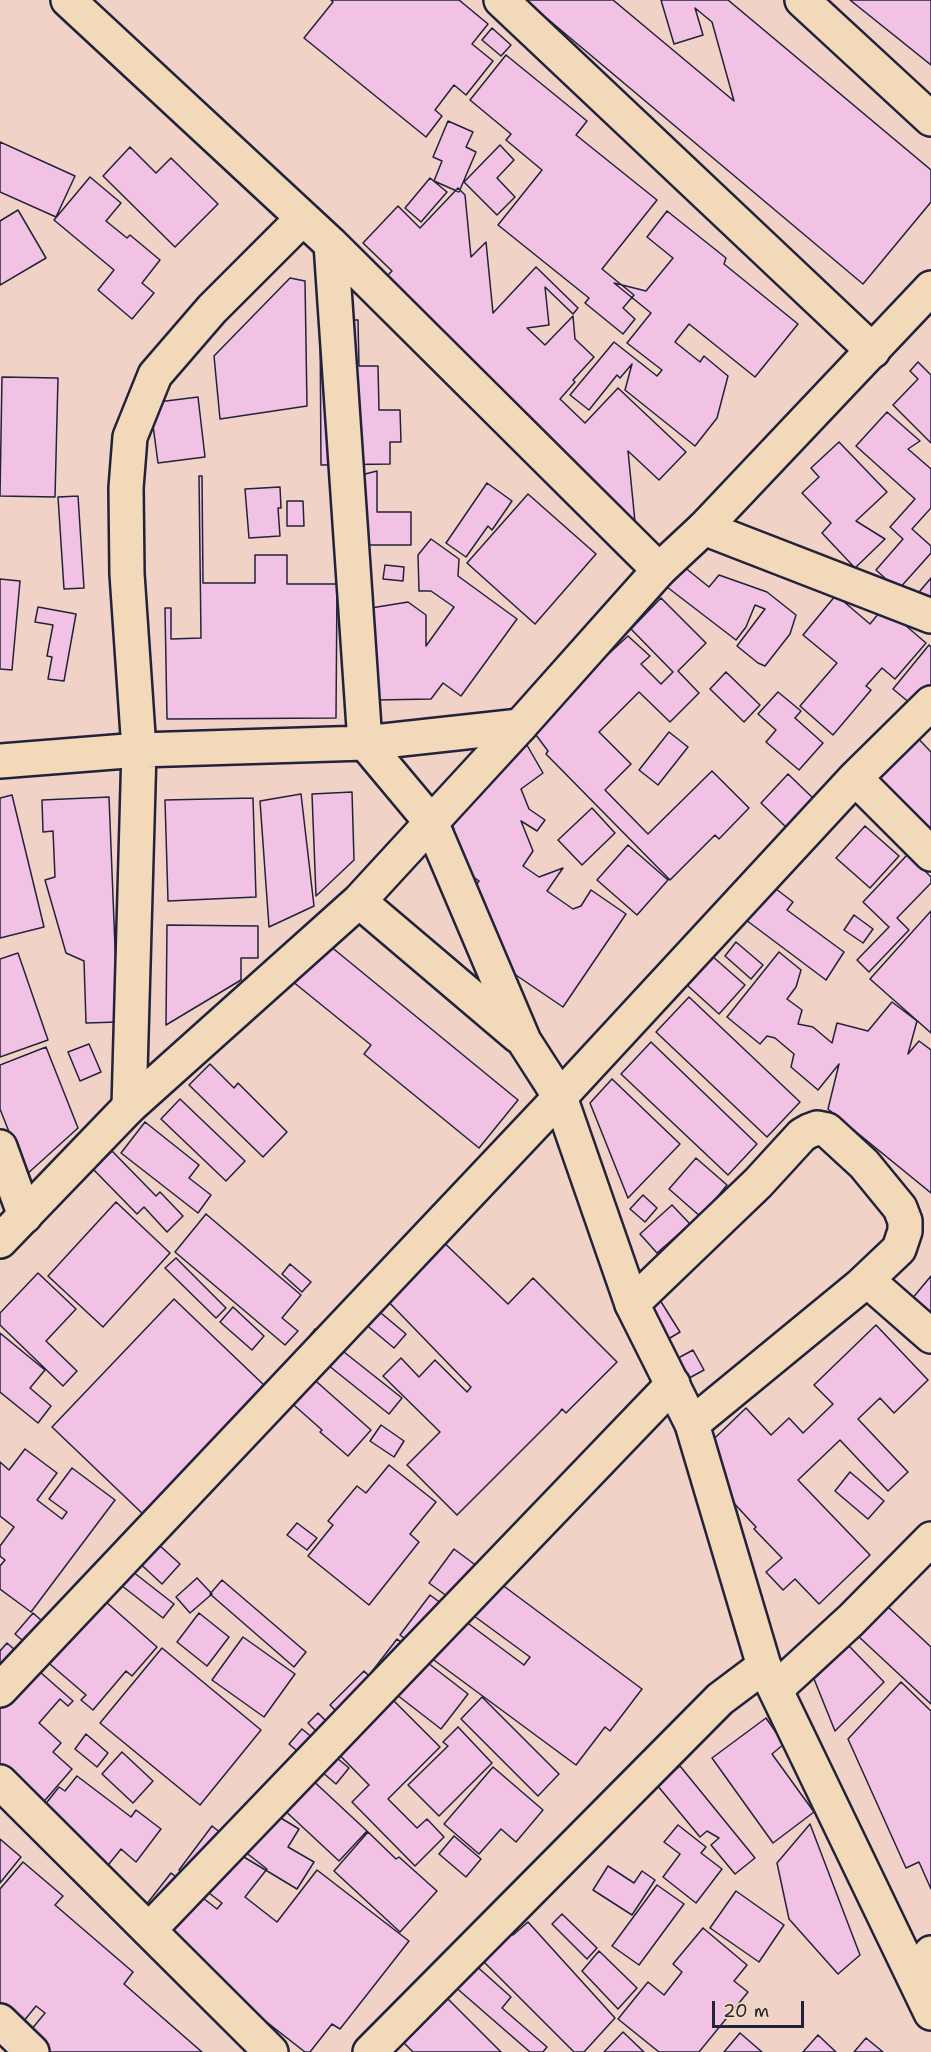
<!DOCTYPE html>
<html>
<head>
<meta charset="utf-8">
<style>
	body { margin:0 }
	#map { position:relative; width:931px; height:2052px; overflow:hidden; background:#f1d2c6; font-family:"Shantell Sans",sans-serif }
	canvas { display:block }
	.scale { position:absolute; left:712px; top:2001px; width:92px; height:27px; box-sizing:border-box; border:3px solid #22223b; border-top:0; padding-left:8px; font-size:18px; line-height:21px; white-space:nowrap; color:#22223b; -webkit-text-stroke:4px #f1d9b9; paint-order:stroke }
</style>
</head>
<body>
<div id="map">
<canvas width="931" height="2052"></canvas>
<div class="scale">20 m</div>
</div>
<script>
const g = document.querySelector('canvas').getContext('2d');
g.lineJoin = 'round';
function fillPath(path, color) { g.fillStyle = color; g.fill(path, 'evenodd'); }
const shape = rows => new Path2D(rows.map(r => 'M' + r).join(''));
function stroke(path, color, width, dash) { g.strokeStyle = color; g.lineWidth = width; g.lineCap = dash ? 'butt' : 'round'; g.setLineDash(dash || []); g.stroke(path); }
const building = shape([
	[331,0,459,0,488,24,472,44,493,61,466,95,454,85,435,110,442,116,426,137,304,38,333,2,331,0],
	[525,0,613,0,734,101,712,22,695,8,703,35,674,44,661,0,728,0,931,170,931,202,863,284,525,0],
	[850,0,931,0,931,65,850,0],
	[492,28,511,45,501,56,482,40,492,28],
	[506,55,587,121,576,135,657,200,602,269,634,295,623,308,635,319,623,334,585,303,589,298,498,225,542,170,506,140,511,134,470,100,506,55],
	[448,121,473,132,466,147,476,152,459,192,434,181,442,161,433,157,448,121],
	[0,142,75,176,56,217,0,192,0,142],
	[500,145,514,160,497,178,515,197,497,215,464,182,500,145],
	[130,147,156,173,171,158,218,204,175,247,103,176,130,147],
	[90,177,121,203,106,221,127,238,130,235,160,260,142,283,154,293,132,319,98,290,114,270,54,220,90,177],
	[430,178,447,192,421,222,405,208,430,178],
	[458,188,465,195,471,257,486,242,493,313,536,267,578,308,573,314,545,287,549,325,527,328,545,345,573,316,575,339,594,357,573,380,575,382,560,399,585,423,618,388,686,452,659,480,628,451,635,522,383,280,392,271,363,243,398,206,420,228,458,188],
	[18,210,46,258,0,285,0,221,18,210],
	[667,211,726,258,724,264,798,324,755,377,689,324,675,342,700,362,704,356,728,376,717,418,695,446,625,390,632,364,620,378,617,375,589,410,570,395,614,342,657,376,662,370,627,343,651,313,614,283,646,291,673,258,647,237,667,211],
	[290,278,305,281,307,406,220,419,214,356,290,278],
	[320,320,358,320,359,366,378,366,379,410,400,410,401,442,390,442,390,464,321,465,320,320],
	[918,362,931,375,931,443,893,405,918,379,910,371,918,362],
	[2,377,58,378,55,497,0,496,2,377],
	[198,397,205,457,158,463,150,403,198,397],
	[887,412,920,441,908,449,931,469,931,508,912,529,931,546,931,553,898,590,876,570,903,539,890,527,915,499,856,446,887,412],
	[839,442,887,492,856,521,885,539,855,568,822,533,831,523,802,493,819,477,811,468,839,442],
	[377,471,377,512,411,512,411,545,364,545,357,476,377,471],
	[199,476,202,476,203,583,255,583,255,555,287,555,287,584,337,584,336,718,167,719,165,608,171,608,171,639,201,638,199,476],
	[487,483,512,501,492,530,488,526,466,557,446,543,487,483],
	[280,487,281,508,278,508,280,536,249,538,245,489,280,487],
	[528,494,596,554,535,624,467,563,528,494],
	[78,496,84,588,64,589,58,497,78,496],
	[287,501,303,501,304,526,287,526,287,501],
	[431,539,459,559,458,576,517,619,461,696,443,683,431,699,378,700,371,608,408,602,426,615,426,646,454,607,431,591,419,591,418,555,431,539],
	[385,565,404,567,403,581,383,579,385,565],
	[683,566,709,587,719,575,767,592,796,615,790,634,765,666,758,663,737,646,765,609,755,605,746,627,736,640,667,587,683,566],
	[931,578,931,605,914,598,931,578],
	[0,579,20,581,12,670,0,669,0,579],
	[836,595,870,624,884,607,926,643,895,679,882,668,866,686,871,690,833,735,800,706,837,663,803,635,836,595],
	[661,598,706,643,678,671,699,693,670,722,639,692,599,732,631,764,605,790,648,834,712,771,749,808,719,839,715,835,670,880,546,754,548,751,533,731,593,658,602,660,628,636,650,656,641,664,661,684,673,672,631,629,661,598],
	[38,607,76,614,64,681,48,679,52,657,47,656,53,625,35,622,38,607],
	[929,645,931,647,931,692,917,709,893,689,929,645],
	[726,672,760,705,744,722,710,689,726,672],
	[778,692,801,711,795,718,823,743,799,770,766,742,776,730,758,714,778,692],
	[669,732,688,747,658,785,639,770,669,732],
	[913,733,931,752,931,835,871,774,913,733],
	[524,740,543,773,521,789,529,809,545,820,537,831,521,821,533,851,523,866,539,877,563,868,547,891,573,909,581,906,591,890,626,914,563,1007,504,967,474,888,479,881,462,869,452,821,524,740],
	[788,774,815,800,788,829,761,803,788,774],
	[352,792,354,860,316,896,312,794,352,792],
	[301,794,314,906,269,927,260,801,301,794],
	[12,795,44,927,0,938,0,798,12,795],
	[109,797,118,1022,86,1023,84,961,66,953,45,880,55,877,53,831,43,832,42,800,109,797],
	[253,798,256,897,168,901,165,800,253,798],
	[592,808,615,833,582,865,558,840,592,808],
	[865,826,899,856,870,888,836,858,865,826],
	[628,845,668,880,637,915,597,880,628,845],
	[908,854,931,877,931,883,897,918,909,930,869,972,857,960,889,927,863,902,908,854],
	[767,882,793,902,787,910,844,952,826,980,742,917,767,882],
	[931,911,931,1033,870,979,931,911],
	[854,915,873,929,863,943,844,930,854,915],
	[167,925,258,926,258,958,241,958,241,980,166,1025,167,925],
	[324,941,518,1100,479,1148,364,1054,371,1045,292,981,324,941],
	[736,942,763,965,751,979,725,956,736,942],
	[779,952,801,970,796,987,787,999,802,1010,798,1024,813,1027,832,1043,837,1023,868,1031,892,1002,917,1021,908,1054,919,1041,931,1050,931,1193,828,1109,839,1064,818,1090,791,1067,794,1054,775,1038,767,1036,760,1044,727,1017,779,952],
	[18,953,48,1040,0,1057,0,959,18,953],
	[712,956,745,985,719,1014,687,985,712,956],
	[689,997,800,1102,767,1137,656,1032,689,997],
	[651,1042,757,1144,728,1175,621,1074,651,1042],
	[89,1044,101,1072,80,1081,68,1052,89,1044],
	[46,1047,78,1128,26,1175,0,1109,0,1065,46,1047],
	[210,1064,234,1088,238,1083,287,1132,263,1157,189,1085,210,1064],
	[612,1079,680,1144,628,1198,590,1103,612,1079],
	[180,1099,245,1161,226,1181,161,1119,180,1099],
	[145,1122,199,1165,189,1178,211,1195,198,1213,121,1153,145,1122],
	[112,1151,156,1196,160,1192,183,1216,167,1232,144,1207,137,1214,93,1169,112,1151],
	[696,1158,727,1185,701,1217,669,1189,696,1158],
	[643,1195,657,1208,645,1222,630,1209,643,1195],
	[116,1202,170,1253,103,1327,48,1276,116,1202],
	[672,1205,690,1224,657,1253,640,1234,672,1205],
	[206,1214,301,1295,282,1318,298,1331,285,1345,175,1252,206,1214],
	[435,1234,508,1304,533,1278,617,1362,566,1413,562,1409,559,1413,457,1515,407,1465,440,1432,383,1376,401,1358,419,1377,435,1360,467,1392,471,1387,380,1293,435,1234],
	[176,1258,226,1308,216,1318,165,1268,176,1258],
	[290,1264,311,1282,302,1292,282,1274,290,1264],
	[38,1273,76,1309,46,1341,77,1371,63,1386,0,1325,0,1313,38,1273],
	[931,1276,931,1316,911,1300,931,1276],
	[658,1297,680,1332,660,1344,639,1308,658,1297],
	[174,1299,266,1387,144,1515,52,1427,174,1299],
	[369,1303,406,1334,394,1348,357,1317,369,1303],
	[233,1307,264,1336,252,1350,220,1322,233,1307],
	[876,1325,928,1380,894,1413,880,1398,858,1419,908,1472,888,1491,840,1440,798,1480,870,1555,819,1604,795,1579,783,1590,766,1572,782,1558,754,1529,756,1527,693,1459,746,1408,771,1435,789,1418,803,1433,833,1404,814,1385,876,1325],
	[315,1329,402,1398,389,1414,303,1345,315,1329],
	[0,1333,45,1370,30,1388,51,1406,38,1423,0,1392,0,1333],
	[693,1350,704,1370,680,1383,669,1363,693,1350],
	[291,1359,371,1430,348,1456,320,1432,322,1430,269,1383,291,1359],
	[381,1425,404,1441,394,1457,370,1441,381,1425],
	[25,1449,57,1473,37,1500,62,1519,67,1512,49,1499,72,1468,115,1500,31,1612,0,1589,0,1566,5,1560,0,1556,0,1546,14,1527,0,1516,0,1462,9,1470,25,1449],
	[389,1465,436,1502,410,1534,419,1542,369,1605,308,1556,333,1525,328,1521,357,1486,366,1493,389,1465],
	[850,1472,884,1501,868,1519,835,1491,850,1472],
	[297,1523,317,1538,307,1550,287,1535,297,1523],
	[137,1525,180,1564,162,1584,120,1545,137,1525],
	[454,1549,642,1689,610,1731,605,1727,576,1765,400,1635,430,1595,524,1665,530,1657,429,1583,454,1549],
	[114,1557,174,1604,163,1618,103,1571,114,1557],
	[197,1578,212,1594,190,1613,176,1597,197,1578],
	[80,1579,157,1647,132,1676,126,1671,93,1710,81,1700,86,1695,15,1634,33,1613,67,1643,85,1623,60,1601,80,1579],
	[222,1580,306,1652,294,1667,210,1594,222,1580],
	[886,1605,931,1647,931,1704,858,1636,886,1605],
	[199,1613,229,1637,207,1666,177,1642,199,1613],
	[243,1637,295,1674,264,1717,212,1680,243,1637],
	[397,1639,468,1694,441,1729,370,1674,397,1639],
	[7,1643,73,1701,68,1706,60,1699,39,1723,61,1743,53,1752,72,1769,40,1806,0,1770,0,1651,7,1643],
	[849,1646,884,1682,835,1731,814,1679,849,1646],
	[162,1648,261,1730,200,1805,100,1723,162,1648],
	[364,1671,440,1747,388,1799,417,1828,427,1819,444,1837,415,1866,352,1802,369,1785,308,1723,318,1713,338,1733,348,1723,330,1705,364,1671],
	[901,1682,931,1711,931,1889,919,1862,906,1868,848,1739,901,1682],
	[482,1697,559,1774,538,1796,461,1719,482,1697],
	[766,1718,784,1744,772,1754,814,1812,773,1843,712,1758,766,1718],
	[458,1727,492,1763,439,1816,408,1785,448,1746,443,1742,458,1727],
	[302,1729,349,1768,336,1784,289,1744,302,1729],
	[86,1734,108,1753,97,1767,75,1749,86,1734],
	[122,1752,153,1781,133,1803,102,1774,122,1752],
	[293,1762,367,1831,339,1861,265,1792,293,1762],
	[680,1766,755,1858,735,1874,711,1845,719,1838,707,1831,700,1837,657,1785,680,1766],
	[493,1767,543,1810,516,1842,501,1829,479,1854,444,1824,493,1767],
	[77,1776,131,1817,136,1810,161,1829,136,1862,121,1849,105,1869,36,1816,59,1787,65,1791,77,1776],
	[251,1800,299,1829,288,1847,314,1862,297,1889,224,1845,251,1800],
	[810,1824,860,1955,838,1974,789,1919,777,1863,810,1824],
	[678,1825,706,1847,701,1853,722,1869,696,1903,663,1877,680,1854,664,1842,678,1825],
	[212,1826,267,1869,245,1897,277,1922,317,1870,409,1941,340,2029,332,2024,310,2052,305,2052,135,1919,171,1873,217,1909,222,1903,179,1870,212,1826],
	[368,1832,396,1859,399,1857,437,1891,400,1932,334,1871,368,1832],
	[454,1836,481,1859,466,1877,439,1854,454,1836],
	[0,1839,21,1857,0,1883,0,1839],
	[23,1862,63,1896,55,1905,133,1972,124,1984,202,2052,32,2052,21,2042,45,2013,36,2006,23,2022,0,2002,0,1889,23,1862],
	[608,1866,634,1883,642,1871,655,1880,632,1915,593,1890,608,1866],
	[657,1885,684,1904,639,1965,612,1946,657,1885],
	[736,1891,784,1925,759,1962,710,1928,736,1891],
	[562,1914,597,1948,587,1959,552,1924,562,1914],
	[528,1922,615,2018,584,2052,574,2052,483,1961,502,1943,497,1938,507,1929,513,1935,528,1922],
	[703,1928,747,1965,734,1981,748,1992,699,2052,659,2052,618,2019,648,1982,664,1995,682,1972,673,1964,703,1928],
	[599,1951,637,1988,618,2009,582,1971,599,1951],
	[473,1963,511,1997,502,2008,547,2047,543,2052,530,2052,453,1985,473,1963],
	[447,1998,501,2052,413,2052,403,2042,447,1998],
	[623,2032,644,2052,604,2052,623,2032],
	[740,2033,762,2052,724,2052,740,2033],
	[818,2035,836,2052,803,2052,818,2035],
	[866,2038,883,2052,854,2052,866,2038]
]);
fillPath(building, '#f2c2e4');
stroke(building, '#22223b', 1.5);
const street = shape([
	[68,0,331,244,659,570],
	[501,0,873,351],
	[802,0,931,119],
	[331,244,365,743,431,822],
	[704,528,931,616],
	[0,761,139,750,365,743,520,726],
	[855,778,931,854],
	[129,1107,139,750,127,574,126,488,130,437,155,375,212,309,303,218],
	[0,1147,25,1216],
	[867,1280,931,1336],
	[632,1304,758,1183,802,1135,809,1131,817,1128,827,1130,864,1164,900,1208,905,1221,905,1231,899,1249,860,1286,692,1424],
	[776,1689,851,1620,931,1539],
	[0,1690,560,1097,855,778,931,703],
	[0,1782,271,2052],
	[149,1930,673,1384],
	[913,1973,931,1953],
	[0,2021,32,2052],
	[370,2052,720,1699,764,1666]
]);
const secondary = shape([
	[431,822,524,1041,560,1097,632,1304,692,1424,764,1666,931,2013],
	[359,901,518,1036],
	[0,1241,129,1107,359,901,520,726,659,570,704,528,931,288]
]);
stroke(street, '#22223b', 38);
stroke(secondary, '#22223b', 38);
stroke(street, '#f1d9b9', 33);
stroke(secondary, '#f1d9b9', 33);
</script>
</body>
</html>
